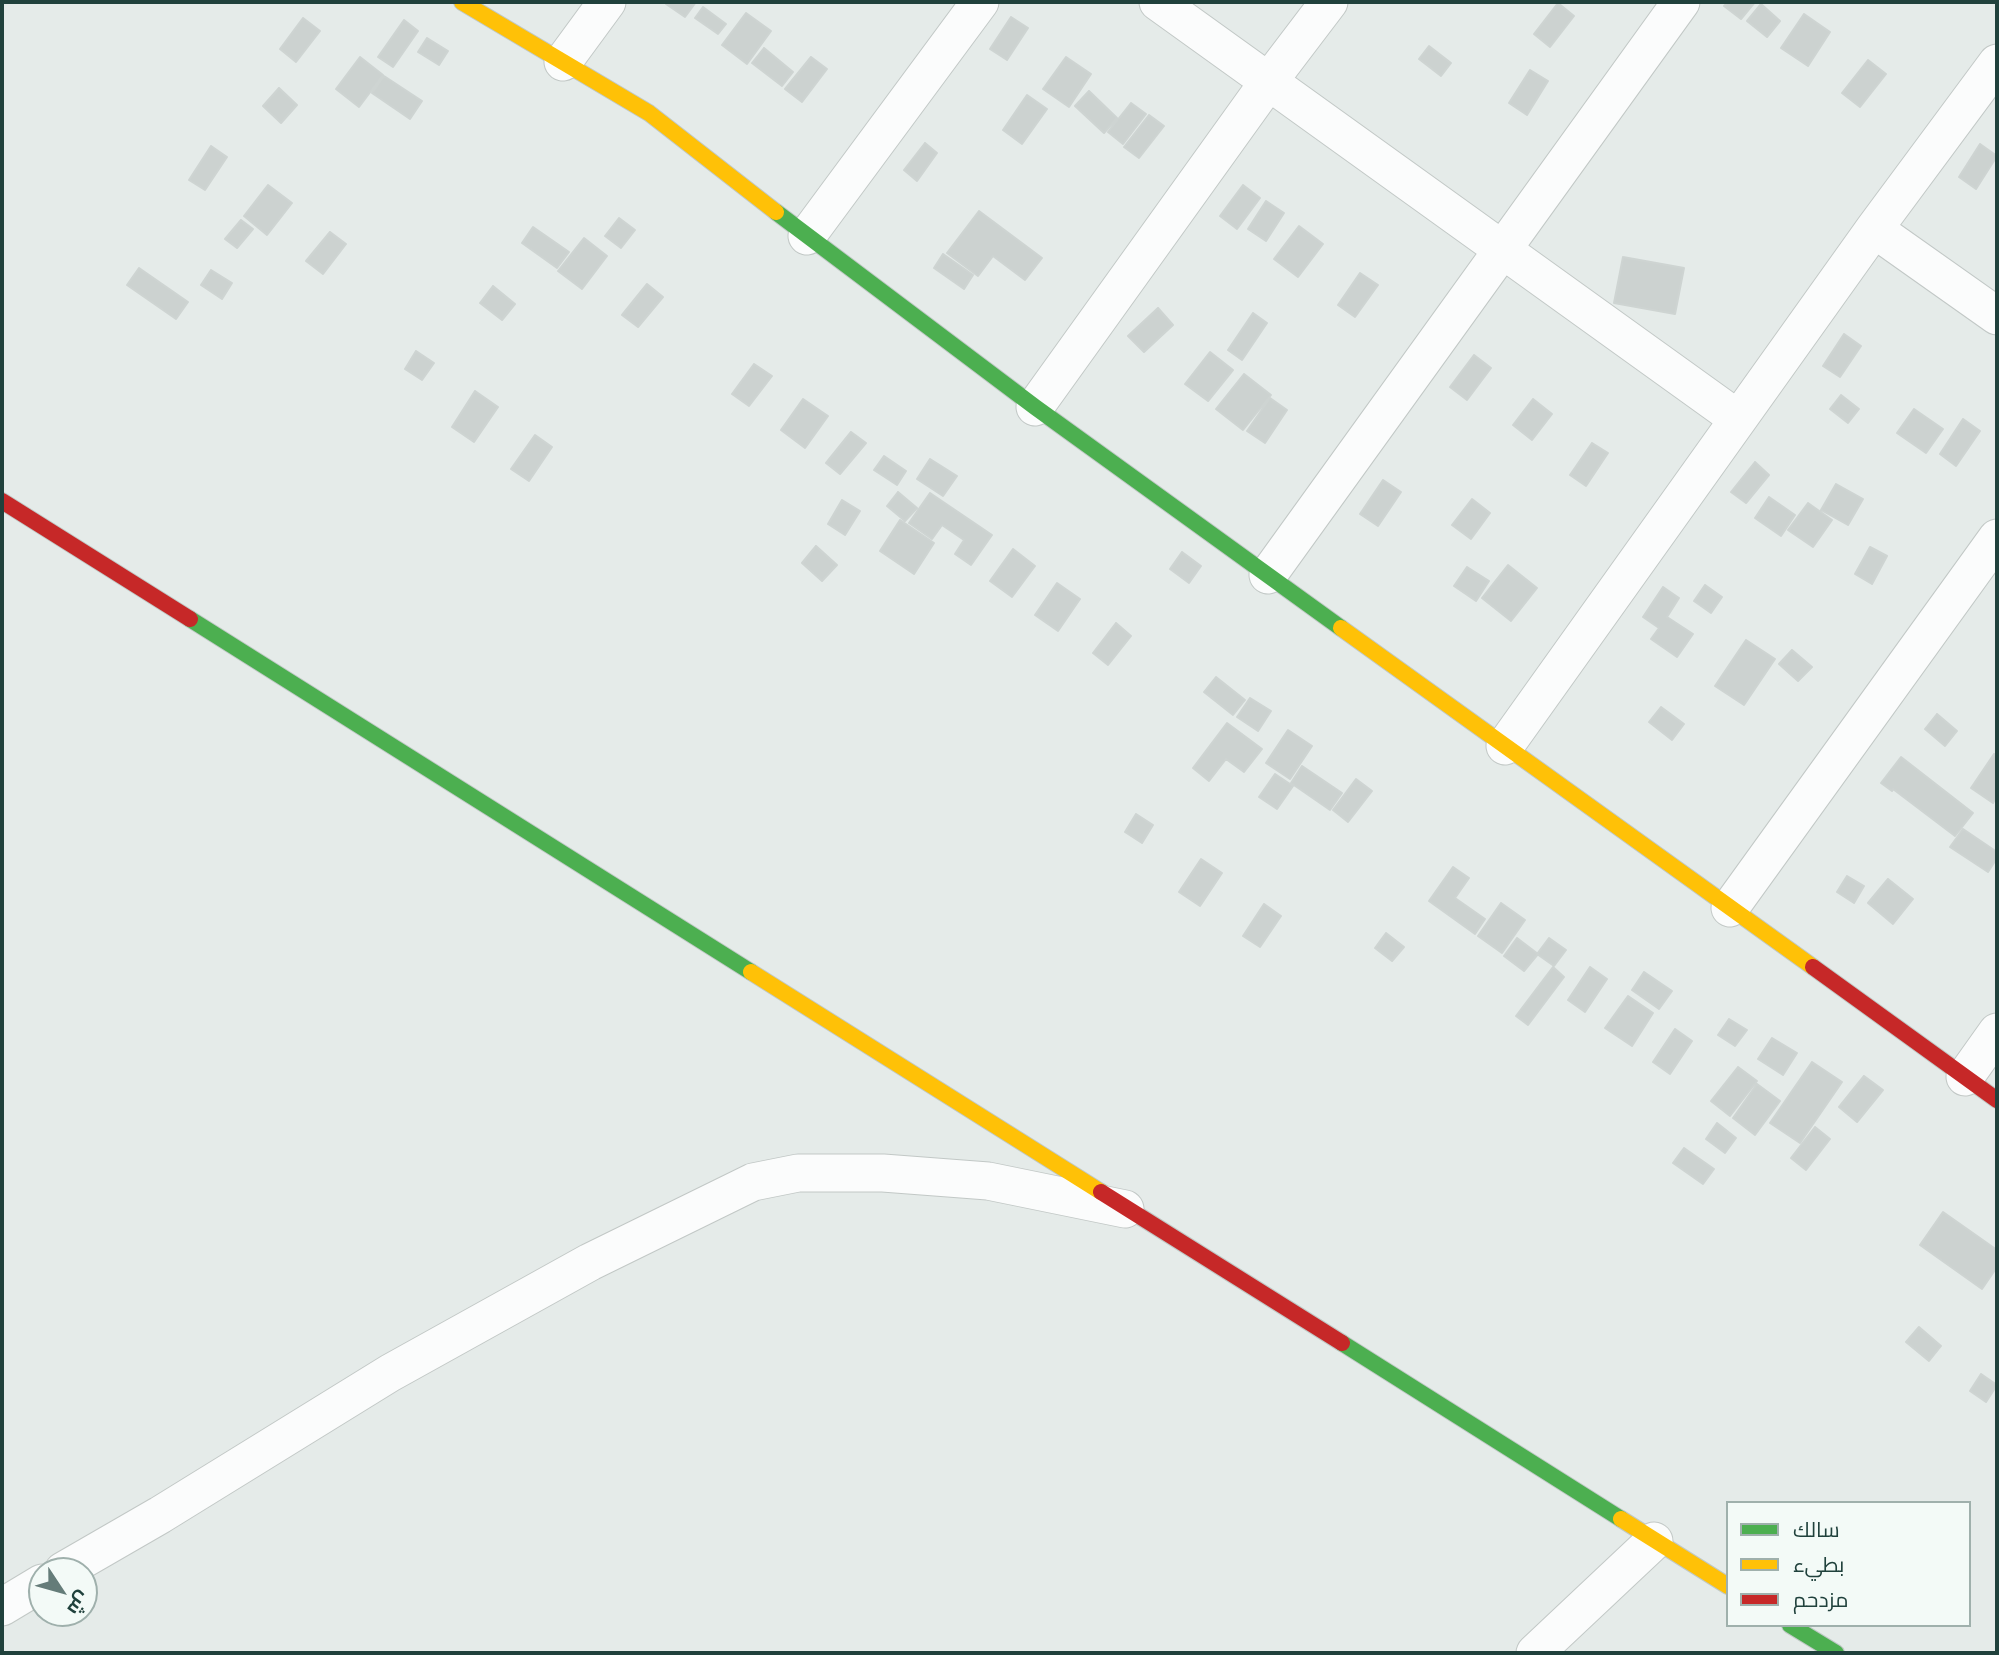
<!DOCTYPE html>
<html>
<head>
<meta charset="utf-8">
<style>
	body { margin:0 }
	#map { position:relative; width:1999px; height:1655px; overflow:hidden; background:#e5ebe9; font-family:Roboto,Cairo,sans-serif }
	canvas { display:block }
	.frame { position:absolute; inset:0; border:4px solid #20413c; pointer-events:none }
	.legend { position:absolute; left:1726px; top:1501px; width:245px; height:126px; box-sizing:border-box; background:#f3faf7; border:2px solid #9fb0ac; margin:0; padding:9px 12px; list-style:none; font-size:21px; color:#20413c }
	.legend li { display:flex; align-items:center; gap:14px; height:35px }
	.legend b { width:35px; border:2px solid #9fb0ac }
	.north { position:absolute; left:28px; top:1557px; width:70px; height:70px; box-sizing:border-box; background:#f3faf7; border:2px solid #9fb0ac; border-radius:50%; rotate:126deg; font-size:19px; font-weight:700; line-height:28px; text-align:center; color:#20413c }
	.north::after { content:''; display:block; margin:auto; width:24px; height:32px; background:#657c79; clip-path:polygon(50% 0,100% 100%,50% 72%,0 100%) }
</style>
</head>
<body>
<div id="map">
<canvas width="1999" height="1655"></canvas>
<div class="frame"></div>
<ul class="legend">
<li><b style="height:9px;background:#4caf50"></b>سالك</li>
<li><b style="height:9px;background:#ffc107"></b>بطيء</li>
<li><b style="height:9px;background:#c62828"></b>مزدحم</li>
</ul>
<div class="north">ش</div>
</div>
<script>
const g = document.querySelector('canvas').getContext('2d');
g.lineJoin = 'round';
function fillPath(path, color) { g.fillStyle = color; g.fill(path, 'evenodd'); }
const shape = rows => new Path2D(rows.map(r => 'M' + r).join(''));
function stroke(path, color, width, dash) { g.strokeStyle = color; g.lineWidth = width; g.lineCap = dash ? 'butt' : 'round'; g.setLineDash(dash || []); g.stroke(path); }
const building = shape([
	[668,2,696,2,685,17,666,4,668,2],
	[1728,2,1755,2,1741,19,1724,6,1728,2],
	[1558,3,1574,16,1550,47,1534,34,1558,3],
	[1761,4,1780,21,1767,37,1747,21,1761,4],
	[703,7,726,24,718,34,695,18,703,7],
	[746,13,771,31,747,64,722,45,746,13],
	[1804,14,1830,32,1808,66,1781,48,1804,14],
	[1011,17,1028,28,1007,60,990,49,1011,17],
	[303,18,320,31,296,62,280,49,303,18],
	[404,20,418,31,393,67,378,57,404,20],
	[427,38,448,51,439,65,418,52,427,38],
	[1429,46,1451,63,1441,76,1419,59,1429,46],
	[764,48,793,72,782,86,752,63,764,48],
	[360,57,383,75,359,107,336,89,360,57],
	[811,57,827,69,802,102,785,89,811,57],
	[1066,57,1091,74,1069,107,1043,89,1066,57],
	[1868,60,1886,74,1860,107,1842,93,1868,60],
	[1530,70,1548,81,1527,115,1509,103,1530,70],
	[384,76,422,101,410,119,372,93,384,76],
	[279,88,297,105,281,123,263,106,279,88],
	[1089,91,1117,118,1104,133,1075,106,1089,91],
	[1027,95,1047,109,1022,144,1003,130,1027,95],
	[1131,103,1146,114,1123,144,1108,132,1131,103],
	[1149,115,1164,126,1139,158,1124,147,1149,115],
	[925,143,937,153,917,181,904,170,925,143],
	[1980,144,1997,156,1976,189,1959,177,1980,144],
	[211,146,227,157,205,190,189,180,211,146],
	[268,185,292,203,267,235,244,216,268,185],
	[1243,185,1260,198,1237,229,1220,216,1243,185],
	[1266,201,1284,213,1266,241,1248,229,1266,201],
	[979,211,1042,258,1025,280,993,256,978,276,947,253,979,211],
	[619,218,635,230,621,248,605,236,619,218],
	[241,220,253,229,237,248,225,239,241,220],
	[1299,226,1323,244,1298,277,1274,259,1299,226],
	[533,227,569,252,557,268,522,243,533,227],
	[330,232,346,244,323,274,306,261,330,232],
	[584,238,607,256,582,289,558,271,584,238],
	[943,254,973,275,964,289,934,268,943,254],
	[1623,257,1684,268,1675,314,1614,303,1623,257],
	[139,268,188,302,176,319,127,285,139,268],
	[211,270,232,283,222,299,201,285,211,270],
	[1360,273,1378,285,1355,317,1338,305,1360,273],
	[647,284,663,297,638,327,622,315,647,284],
	[493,286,515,304,502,320,480,303,493,286],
	[1158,308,1173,325,1144,352,1128,336,1158,308],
	[1253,313,1267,323,1242,360,1228,350,1253,313],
	[1844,334,1861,346,1840,377,1823,366,1844,334],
	[416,351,434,363,422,380,405,369,416,351],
	[1210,352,1233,370,1208,401,1185,384,1210,352],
	[1474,355,1491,368,1467,400,1450,387,1474,355],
	[754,364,772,376,749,406,732,394,754,364],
	[1244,374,1271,395,1243,430,1216,409,1244,374],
	[475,391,498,407,474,442,452,427,475,391],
	[1841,395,1859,409,1848,423,1830,409,1841,395],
	[1270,398,1287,410,1265,443,1247,431,1270,398],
	[803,399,828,416,805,448,781,430,803,399],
	[1533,399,1552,414,1532,440,1513,425,1533,399],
	[1914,409,1943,429,1926,453,1897,433,1914,409],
	[1963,419,1980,431,1956,466,1940,454,1963,419],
	[851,432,866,443,840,474,826,463,851,432],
	[535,435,552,447,529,481,511,469,535,435],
	[1592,443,1608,453,1586,486,1570,475,1592,443],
	[884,456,906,471,897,485,874,470,884,456],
	[930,459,957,476,943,496,917,479,930,459],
	[1755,462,1769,475,1746,503,1731,492,1755,462],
	[1383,480,1401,492,1378,526,1360,514,1383,480],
	[1836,484,1863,499,1848,525,1821,510,1836,484],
	[898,492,917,508,905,521,887,506,898,492],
	[930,493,992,535,971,565,955,554,964,540,942,525,932,539,909,523,930,493],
	[1769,497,1795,515,1781,536,1755,518,1769,497],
	[1472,499,1490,513,1471,539,1452,525,1472,499],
	[842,500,860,511,845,535,828,524,842,500],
	[1808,503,1832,520,1813,547,1788,530,1808,503],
	[900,520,934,543,914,574,880,551,900,520],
	[816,546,837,565,822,581,802,563,816,546],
	[1870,547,1887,556,1872,584,1855,574,1870,547],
	[1013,549,1035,566,1012,597,990,581,1013,549],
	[1182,552,1201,566,1189,583,1170,569,1182,552],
	[1508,565,1537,588,1511,621,1482,598,1508,565],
	[1467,567,1489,581,1476,601,1454,586,1467,567],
	[1057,583,1080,599,1058,631,1035,615,1057,583],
	[1705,585,1722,597,1711,613,1694,601,1705,585],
	[1663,587,1679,598,1667,617,1693,634,1677,657,1651,639,1659,628,1643,617,1663,587],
	[1116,623,1131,636,1108,665,1093,653,1116,623],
	[1746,640,1775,659,1744,705,1715,686,1746,640],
	[1792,650,1812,667,1798,681,1779,664,1792,650],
	[1216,677,1245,700,1233,715,1204,692,1216,677],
	[1250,698,1271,711,1258,731,1237,717,1250,698],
	[1661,707,1684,724,1672,740,1649,722,1661,707],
	[1937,714,1957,731,1945,746,1925,729,1937,714],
	[1227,723,1262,749,1244,772,1226,759,1209,781,1193,768,1227,723],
	[1288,730,1312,746,1290,779,1266,763,1288,730],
	[1994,754,1997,757,1997,795,1993,803,1971,788,1994,754],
	[1901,757,1973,813,1955,836,1893,789,1892,791,1881,783,1901,757],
	[1302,766,1342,793,1330,810,1291,783,1302,766],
	[1275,774,1293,786,1277,809,1259,797,1275,774],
	[1356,779,1372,791,1348,822,1333,810,1356,779],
	[1136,814,1153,825,1142,843,1125,832,1136,814],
	[1963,829,1997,852,1997,858,1988,872,1950,847,1963,829],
	[1201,859,1222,873,1200,906,1179,892,1201,859],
	[1453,867,1469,878,1455,898,1485,919,1475,934,1429,901,1453,867],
	[1847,876,1864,886,1854,903,1837,892,1847,876],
	[1888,879,1913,899,1893,924,1868,903,1888,879],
	[1501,903,1525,920,1502,953,1478,936,1501,903],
	[1264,904,1281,916,1260,947,1243,936,1264,904],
	[1386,933,1404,947,1392,961,1375,948,1386,933],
	[1517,938,1538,954,1524,971,1504,956,1517,938],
	[1549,938,1566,950,1554,966,1537,954,1549,938],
	[1553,967,1564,977,1528,1025,1516,1016,1553,967],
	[1590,967,1607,979,1585,1012,1568,1000,1590,967],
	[1644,972,1672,991,1659,1009,1632,990,1644,972],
	[1628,996,1653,1013,1632,1046,1605,1028,1628,996],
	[1729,1019,1747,1030,1735,1046,1718,1035,1729,1019],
	[1675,1029,1692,1041,1670,1074,1653,1062,1675,1029],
	[1772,1038,1797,1053,1783,1075,1758,1059,1772,1038],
	[1812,1062,1842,1082,1800,1143,1770,1123,1812,1062],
	[1738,1067,1757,1081,1730,1116,1711,1101,1738,1067],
	[1864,1076,1883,1090,1857,1122,1839,1107,1864,1076],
	[1757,1084,1780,1101,1755,1135,1733,1118,1757,1084],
	[1717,1123,1736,1138,1725,1153,1706,1139,1717,1123],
	[1815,1127,1830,1139,1806,1170,1791,1158,1815,1127],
	[1684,1148,1714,1169,1703,1184,1673,1163,1684,1148],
	[1943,1212,1997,1250,1997,1267,1982,1289,1920,1245,1943,1212],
	[1919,1327,1941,1346,1929,1361,1906,1342,1919,1327],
	[1981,1374,1997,1385,1986,1402,1970,1391,1981,1374]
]);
fillPath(building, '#ccd2d0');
stroke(building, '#ced4d2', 2);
const street = shape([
	[1158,2,1738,419],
	[563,62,607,2],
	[1874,229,1997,316],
	[807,236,980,2],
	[1035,407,1269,81,1329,2],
	[1268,575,1681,2],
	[1505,746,1874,229,1997,63],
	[1730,908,1997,538],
	[1965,1077,1997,1032],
	[63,1571,160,1515,390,1373,590,1262,753,1182,798,1173,883,1173,988,1181,1125,1209],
	[2,1607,42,1583],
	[1535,1653,1654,1541]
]);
const fast = shape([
	[776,212,1035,407,1341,628],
	[190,619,751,972],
	[1342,1343,1621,1519],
	[1790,1625,1836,1653]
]);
const slow = shape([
	[462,2,649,113,776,212],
	[1341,628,1813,967],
	[751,972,1101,1192],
	[1621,1519,1728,1586]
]);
const jam = shape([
	[2,501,190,619],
	[1813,967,1997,1100],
	[1101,1192,1342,1343]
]);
stroke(street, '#c2c8c6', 39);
stroke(fast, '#c0c9c6', 18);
stroke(slow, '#c0c9c6', 18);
stroke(jam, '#c0c9c6', 18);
stroke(street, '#fbfcfc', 37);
stroke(fast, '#4caf50', 16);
stroke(slow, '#ffc107', 16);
stroke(jam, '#c62828', 16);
</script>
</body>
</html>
